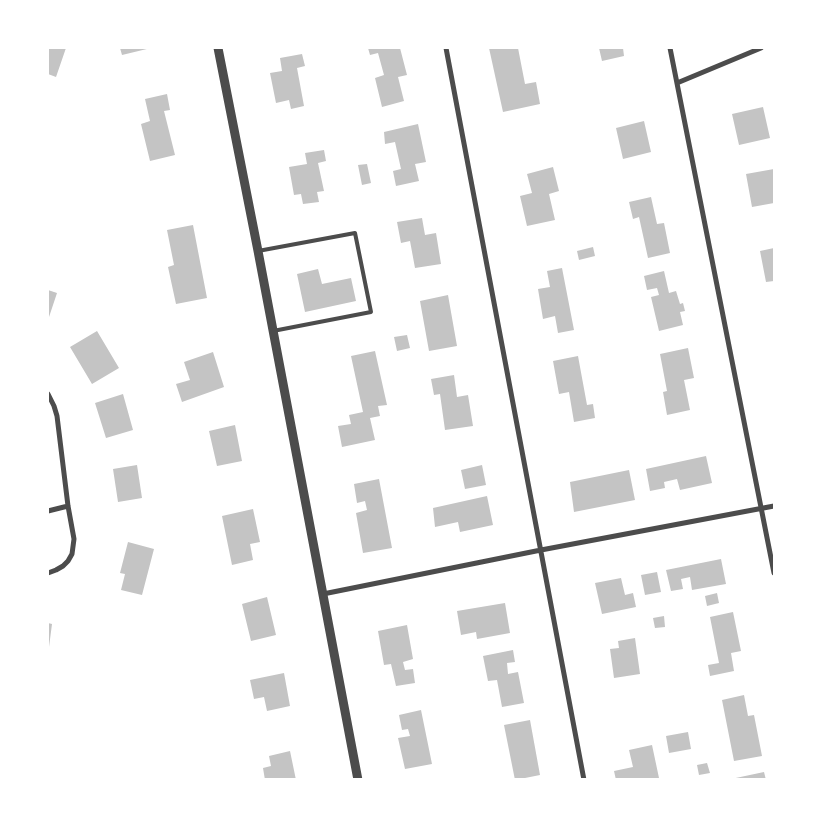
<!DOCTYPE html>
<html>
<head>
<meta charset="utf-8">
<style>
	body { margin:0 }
	#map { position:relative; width:822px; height:827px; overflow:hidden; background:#fff; font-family:"Archivo Narrow",sans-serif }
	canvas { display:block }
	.frame { position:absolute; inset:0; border:49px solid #fff; pointer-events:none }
</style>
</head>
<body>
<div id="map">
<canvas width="822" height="827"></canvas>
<div class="frame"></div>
</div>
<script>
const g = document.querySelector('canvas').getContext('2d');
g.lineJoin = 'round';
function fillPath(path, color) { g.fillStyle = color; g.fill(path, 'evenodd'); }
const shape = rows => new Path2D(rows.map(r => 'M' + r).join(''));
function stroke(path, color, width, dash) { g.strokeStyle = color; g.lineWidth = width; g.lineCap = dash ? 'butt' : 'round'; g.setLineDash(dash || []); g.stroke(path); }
fillPath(shape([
	[48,48,66,48,56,77,48,74],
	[120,48,151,48,122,55],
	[368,48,400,48,407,75,398,77,404,101,382,107,375,78,384,75,378,53,370,55],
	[489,48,518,48,525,84,536,82,540,104,503,112],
	[599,48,623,48,624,56,602,61],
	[302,54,305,66,297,68,304,106,291,109,289,100,276,103,270,73,282,71,280,58],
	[167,94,170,110,164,111,175,155,150,161,141,124,150,121,145,99],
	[763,107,770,138,739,145,732,114],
	[644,121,651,152,623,159,616,128],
	[418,124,426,162,415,164,419,181,396,186,393,171,401,169,395,142,385,144,384,132],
	[324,150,326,161,318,163,324,191,317,192,319,202,303,204,301,194,294,195,289,167,307,164,305,153],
	[367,164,371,183,362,185,358,165],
	[553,167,559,191,549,194,555,220,527,226,520,196,532,193,527,174],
	[774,169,774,203,752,207,746,174],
	[651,197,657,224,664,223,670,253,648,258,639,217,633,219,629,202],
	[422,218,425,235,436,233,441,264,415,268,410,241,401,243,397,222],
	[193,225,207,298,176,304,168,267,174,265,167,230],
	[593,247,595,256,579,260,577,251],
	[774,248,774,281,766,282,760,251],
	[562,268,574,330,558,333,555,316,543,319,538,289,550,287,547,271],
	[318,269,322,284,351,278,356,301,305,312,297,274],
	[664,271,669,293,676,291,680,304,683,303,685,311,680,312,683,325,659,331,651,297,659,295,657,288,647,290,644,276],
	[48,290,57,293,48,320],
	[448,295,457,346,429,351,420,301],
	[97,331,119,368,92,384,70,347],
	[407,335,410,348,397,351,394,337],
	[688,348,694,378,684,380,690,410,667,415,663,392,667,391,660,354],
	[375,351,387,405,378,406,380,416,370,418,375,440,342,447,338,426,351,424,349,415,363,412,351,356],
	[213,352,224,387,182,402,176,384,190,380,184,362],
	[578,356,587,405,593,404,595,418,574,422,569,392,559,394,553,361],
	[454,375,457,397,468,395,473,426,445,430,440,394,434,395,431,379],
	[123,394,133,430,106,438,95,403],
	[235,425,242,461,217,466,209,431],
	[706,456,712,483,680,490,677,479,664,482,665,488,650,491,646,469],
	[137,465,142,498,118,502,113,469],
	[482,465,486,485,465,489,461,470],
	[629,470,635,500,574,512,570,482],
	[379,479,392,548,363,553,356,513,367,510,365,501,357,503,354,484],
	[487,496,493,525,460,532,458,522,435,527,433,508],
	[253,509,260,542,250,544,253,560,232,565,222,516],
	[128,542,154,549,142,595,121,590,125,574,120,573],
	[721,559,726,584,692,590,690,577,681,579,683,589,671,591,666,570],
	[657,572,661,592,645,595,641,575],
	[621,578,625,595,633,593,636,607,602,614,595,583],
	[717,593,719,603,707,606,705,596],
	[267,597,276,635,251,641,242,604],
	[505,603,510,633,477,639,476,632,461,635,457,611],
	[733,612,741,651,731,653,734,671,710,676,708,665,719,663,710,617],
	[664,616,665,627,655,628,653,618],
	[48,623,52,624,49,647,48,647],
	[407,625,413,659,403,662,405,670,413,669,415,683,396,686,391,664,384,665,378,631],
	[635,638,640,674,614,678,610,649,619,648,618,641],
	[513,650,515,662,507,663,508,674,518,672,524,703,502,707,497,680,488,681,483,656],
	[284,673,290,706,267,711,264,697,254,699,250,680],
	[744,695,748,716,754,715,762,756,734,761,722,700],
	[421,710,432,764,405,769,398,738,410,736,408,729,402,730,399,715],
	[530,720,540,775,515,780,504,725],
	[688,732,691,749,669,753,666,736],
	[652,745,659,778,653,780,616,780,614,771,633,767,629,750],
	[290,751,296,780,265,780,263,768,271,766,269,756],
	[707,763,710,773,699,775,697,765],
	[764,772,766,780,731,780,731,779]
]), '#c4c4c4');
stroke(shape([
	[258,251,355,233,371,312,273,331]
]), '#4c4c4c', 4);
stroke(shape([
	[446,48,584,780],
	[670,48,774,573],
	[677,83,761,48],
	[48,394,54,406,57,416,68,506,74,539,72,554,68,561,63,566,56,570,48,573],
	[48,511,68,506],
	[323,594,541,550,774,506]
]), '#4c4c4c', 5);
stroke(shape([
	[218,48,258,251,358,780]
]), '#4c4c4c', 9);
</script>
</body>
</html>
